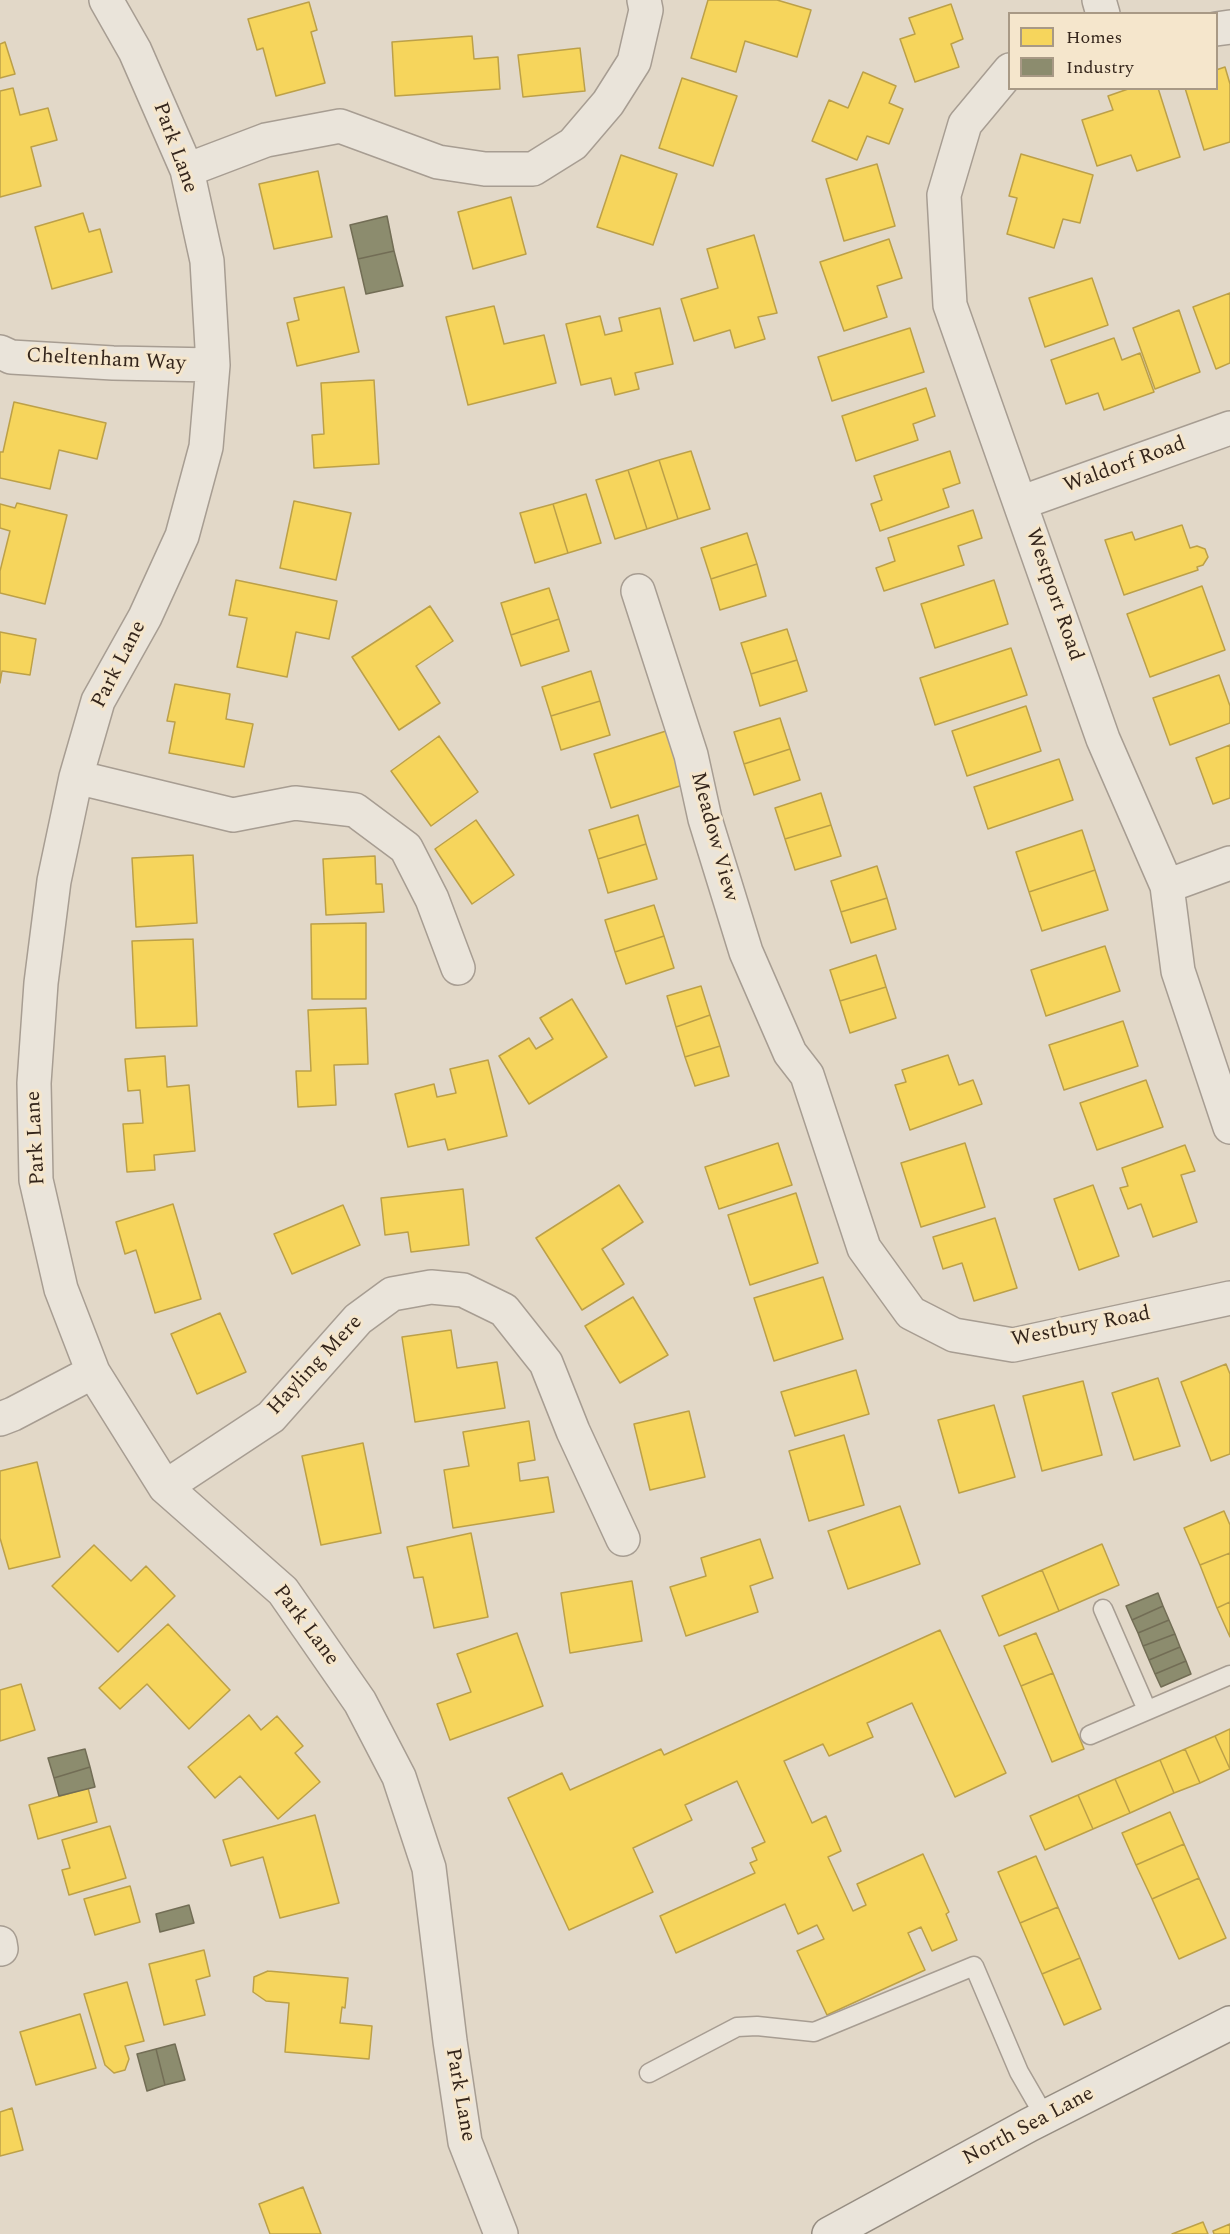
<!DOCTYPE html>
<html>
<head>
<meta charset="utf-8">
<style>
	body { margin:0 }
	#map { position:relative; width:1230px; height:2234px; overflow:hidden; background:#e2d8c8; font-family:Spectral,serif }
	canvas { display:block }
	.legend { position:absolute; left:1008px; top:12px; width:210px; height:78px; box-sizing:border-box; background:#f5e6cc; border:2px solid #a89985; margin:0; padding:8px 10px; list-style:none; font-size:18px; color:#34251b }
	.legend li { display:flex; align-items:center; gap:12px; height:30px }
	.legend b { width:30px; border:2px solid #a89985 }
</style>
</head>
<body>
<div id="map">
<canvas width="1230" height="2234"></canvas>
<ul class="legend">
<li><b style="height:16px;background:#f6d55c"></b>Homes</li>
<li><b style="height:16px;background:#8c8c6e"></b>Industry</li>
</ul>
</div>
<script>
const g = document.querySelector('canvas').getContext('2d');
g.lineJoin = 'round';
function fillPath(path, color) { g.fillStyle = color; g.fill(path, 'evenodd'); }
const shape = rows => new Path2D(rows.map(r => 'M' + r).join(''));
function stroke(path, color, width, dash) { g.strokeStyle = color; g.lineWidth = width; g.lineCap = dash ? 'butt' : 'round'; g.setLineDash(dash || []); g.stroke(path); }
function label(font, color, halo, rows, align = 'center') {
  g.font = font + ' Spectral,serif'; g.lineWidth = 6; g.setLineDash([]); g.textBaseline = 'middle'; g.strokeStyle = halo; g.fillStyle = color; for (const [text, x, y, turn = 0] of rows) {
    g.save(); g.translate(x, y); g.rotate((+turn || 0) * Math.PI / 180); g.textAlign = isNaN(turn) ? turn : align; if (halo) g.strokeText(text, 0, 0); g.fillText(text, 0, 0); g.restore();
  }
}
const homes = shape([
	[708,0,777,0,811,10,797,57,745,41,736,72,691,58,708,0],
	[309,2,317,30,311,32,325,83,276,96,263,48,257,50,248,19,309,2],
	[951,4,963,39,951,44,959,67,915,82,900,39,915,34,909,18,951,4],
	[472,36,474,59,498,57,500,89,395,96,392,42,472,36],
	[5,42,15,74,0,78,0,44,5,42],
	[580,48,585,91,523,97,518,55,580,48],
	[1225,67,1230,84,1230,142,1204,150,1185,88,1216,88,1216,70,1225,67],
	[863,72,896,86,889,103,903,109,889,144,867,136,857,160,812,141,829,100,848,108,863,72],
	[682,78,737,96,713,166,659,148,682,78],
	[13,88,20,115,48,108,57,140,31,147,41,186,0,197,0,91,13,88],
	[1131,88,1158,88,1180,157,1137,171,1131,155,1097,166,1082,120,1113,110,1108,96,1131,88],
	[1021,154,1093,175,1080,223,1063,219,1054,248,1007,234,1017,198,1009,196,1021,154],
	[621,155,677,174,653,245,597,227,621,155],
	[877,164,895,226,844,241,826,179,877,164],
	[318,171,332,237,274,249,259,184,318,171],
	[511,197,526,254,473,269,458,212,511,197],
	[83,213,89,232,100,229,112,272,52,289,35,227,83,213],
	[754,235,777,313,758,317,765,339,735,348,730,330,694,341,681,299,718,288,707,249,754,235],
	[889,239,902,278,877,286,887,317,844,331,820,262,889,239],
	[1092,278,1108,325,1045,347,1029,298,1092,278],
	[344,287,359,352,297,366,287,323,299,320,294,298,344,287],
	[1230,293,1230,363,1216,369,1193,307,1230,293],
	[494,306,504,344,544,335,556,383,468,405,446,317,494,306],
	[660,308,673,364,635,373,639,389,615,395,611,378,581,385,566,324,600,316,605,335,622,331,619,318,660,308],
	[1179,310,1200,372,1155,389,1133,328,1179,310],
	[910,328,924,372,832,401,818,357,910,328],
	[1114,338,1122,360,1140,353,1154,392,1104,410,1098,393,1066,404,1051,360,1114,338],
	[374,380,379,464,314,468,312,435,324,434,321,383,374,380],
	[926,388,935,416,913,424,918,440,856,461,842,416,926,388],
	[14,402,106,423,97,459,59,450,50,489,0,478,0,452,3,452,14,402],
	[691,451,710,509,678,519,659,460,691,451],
	[950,451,960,483,943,489,949,507,880,531,871,504,882,500,874,476,950,451],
	[659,460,678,519,647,529,628,470,659,460],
	[628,470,647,529,615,539,596,480,628,470],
	[586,494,601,543,568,553,553,504,586,494],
	[294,501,351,513,336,580,280,568,294,501],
	[17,503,67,515,45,604,0,593,0,571,10,531,0,528,0,504,15,508,17,503],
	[553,504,568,553,535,563,520,513,553,504],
	[973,510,982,538,958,546,964,565,884,591,876,568,895,561,888,538,973,510],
	[1182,525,1190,548,1197,546,1205,549,1208,557,1203,565,1197,567,1198,570,1124,595,1105,540,1132,532,1135,540,1182,525],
	[747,533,757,564,711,579,701,548,747,533],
	[757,564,766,596,720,610,711,579,757,564],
	[236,580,337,601,329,639,296,632,287,677,237,667,247,618,229,615,236,580],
	[994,580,1008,624,935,648,921,604,994,580],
	[1202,586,1225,650,1150,677,1127,614,1202,586],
	[549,588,559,619,511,635,501,603,549,588],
	[430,606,453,641,416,666,440,703,399,730,352,657,430,606],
	[559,619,569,651,521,666,511,635,559,619],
	[787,629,797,660,751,674,741,643,787,629],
	[0,632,36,639,30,675,2,671,0,683,0,632],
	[1011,648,1027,695,935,725,920,678,1011,648],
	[797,660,807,691,760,706,751,674,797,660],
	[591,671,600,701,551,716,542,687,591,671],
	[1219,675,1230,706,1230,723,1170,745,1153,698,1219,675],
	[175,684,230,694,226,719,253,724,244,767,169,753,175,722,167,721,175,684],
	[600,701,610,735,561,750,551,716,600,701],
	[1026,706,1041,751,967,776,952,731,1026,706],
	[780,718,790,749,744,764,734,732,780,718],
	[666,731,683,785,611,808,594,754,666,731],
	[439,736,478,792,431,826,391,771,439,736],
	[1230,745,1230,798,1213,804,1196,758,1230,745],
	[790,749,800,780,754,795,744,764,790,749],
	[1059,759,1073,800,988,829,974,787,1059,759],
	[821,793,831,825,785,839,775,808,821,793],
	[638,815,646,844,598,859,589,830,638,815],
	[476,820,514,875,472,904,435,849,476,820],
	[831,825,841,856,795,870,785,839,831,825],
	[1082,830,1095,870,1029,892,1016,852,1082,830],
	[646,844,657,879,608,893,598,859,646,844],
	[193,855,197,923,136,927,132,858,193,855],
	[375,856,376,884,382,884,384,912,326,915,323,859,375,856],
	[877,866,887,898,841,912,831,881,877,866],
	[1095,870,1108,910,1042,931,1029,892,1095,870],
	[887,898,896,929,851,943,841,912,887,898],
	[654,905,664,936,615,952,605,920,654,905],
	[366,923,366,999,312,999,311,924,366,923],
	[664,936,674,968,626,984,615,952,664,936],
	[193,939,197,1026,136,1028,132,941,193,939],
	[1105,946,1120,991,1046,1016,1031,970,1105,946],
	[876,955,886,987,840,1001,830,970,876,955],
	[701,986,710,1015,676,1027,667,996,701,986],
	[886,987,896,1018,850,1033,840,1001,886,987],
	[572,999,607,1057,529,1104,499,1056,529,1038,536,1049,553,1039,540,1018,572,999],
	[366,1008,368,1064,334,1065,336,1105,298,1107,296,1071,311,1071,308,1010,366,1008],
	[710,1015,720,1046,685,1057,676,1027,710,1015],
	[1123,1021,1138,1066,1064,1090,1049,1045,1123,1021],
	[720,1046,729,1076,695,1086,685,1057,720,1046],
	[948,1055,959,1085,973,1080,982,1104,910,1130,895,1085,906,1082,902,1070,948,1055],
	[165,1056,167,1087,189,1085,195,1151,154,1155,155,1170,127,1172,123,1124,143,1123,140,1090,128,1091,125,1059,165,1056],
	[488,1060,507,1136,448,1150,445,1139,408,1147,395,1094,434,1084,437,1097,456,1093,450,1069,488,1060],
	[1146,1080,1163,1127,1097,1150,1080,1103,1146,1080],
	[778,1143,792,1185,719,1209,705,1167,778,1143],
	[965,1143,985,1207,921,1227,901,1163,965,1143],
	[1185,1145,1195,1171,1181,1175,1197,1222,1153,1237,1141,1204,1128,1209,1120,1188,1128,1186,1122,1168,1185,1145],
	[619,1185,643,1222,602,1249,624,1284,582,1310,536,1238,619,1185],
	[1093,1185,1119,1256,1079,1270,1054,1199,1093,1185],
	[463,1189,469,1245,411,1252,408,1232,385,1235,381,1198,463,1189],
	[796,1193,818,1263,750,1285,728,1215,796,1193],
	[173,1204,201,1299,155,1313,136,1250,125,1254,116,1222,173,1204],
	[343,1205,360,1245,292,1274,274,1234,343,1205],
	[995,1218,1017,1288,974,1301,962,1263,943,1269,933,1237,995,1218],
	[823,1277,843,1339,774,1361,754,1298,823,1277],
	[633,1297,668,1355,620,1383,585,1326,633,1297],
	[220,1313,246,1372,197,1394,171,1334,220,1313],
	[451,1330,457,1368,497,1362,505,1408,415,1422,402,1337,451,1330],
	[1226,1364,1230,1374,1230,1454,1211,1461,1181,1382,1226,1364],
	[856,1370,869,1414,795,1436,781,1392,856,1370],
	[1158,1378,1180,1446,1134,1460,1112,1393,1158,1378],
	[1083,1381,1102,1455,1042,1471,1023,1396,1083,1381],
	[994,1405,1015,1477,959,1493,938,1420,994,1405],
	[689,1411,705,1477,650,1490,634,1424,689,1411],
	[529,1421,535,1460,518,1463,520,1481,548,1477,554,1512,453,1528,444,1470,469,1466,463,1432,529,1421],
	[844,1435,864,1505,809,1521,789,1451,844,1435],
	[363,1443,381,1533,321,1545,302,1456,363,1443],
	[37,1462,60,1557,9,1569,0,1538,0,1471,37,1462],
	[900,1506,920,1564,848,1589,828,1531,900,1506],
	[1224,1511,1230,1525,1230,1553,1200,1565,1184,1528,1224,1511],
	[471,1533,488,1617,434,1628,423,1577,414,1578,407,1547,471,1533],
	[760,1539,773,1578,750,1586,758,1612,686,1636,670,1587,706,1576,701,1558,760,1539],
	[1102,1544,1119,1585,1059,1611,1042,1570,1102,1544],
	[94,1545,131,1581,146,1566,175,1596,118,1652,52,1586,94,1545],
	[1230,1553,1230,1602,1217,1608,1200,1565,1230,1553],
	[1042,1570,1059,1611,999,1636,982,1596,1042,1570],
	[632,1581,642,1641,570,1653,561,1593,632,1581],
	[1230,1602,1230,1637,1217,1608,1230,1602],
	[168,1624,230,1690,189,1729,147,1684,120,1709,99,1688,168,1624],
	[940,1630,1006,1773,955,1797,912,1703,867,1723,873,1737,829,1756,823,1744,784,1761,812,1823,826,1816,841,1851,828,1857,853,1911,866,1905,857,1884,923,1854,949,1912,946,1914,957,1940,932,1951,921,1927,908,1933,925,1970,827,2015,797,1951,824,1939,817,1925,798,1934,785,1904,676,1953,660,1916,755,1873,750,1863,757,1860,752,1848,765,1842,737,1781,685,1805,692,1820,633,1848,653,1892,569,1930,508,1798,562,1773,570,1790,661,1749,664,1755,940,1630],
	[517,1633,543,1706,450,1740,437,1704,471,1692,457,1654,517,1633],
	[1036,1633,1053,1673,1021,1686,1004,1646,1036,1633],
	[1053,1673,1084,1749,1052,1762,1021,1686,1053,1673],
	[21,1684,35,1730,0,1741,0,1690,21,1684],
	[249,1715,261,1730,277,1716,303,1746,295,1753,320,1782,278,1819,240,1776,215,1798,188,1767,249,1715],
	[1230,1729,1230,1769,1215,1736,1230,1729],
	[1215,1736,1230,1769,1200,1783,1185,1749,1215,1736],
	[1185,1749,1200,1783,1174,1793,1160,1760,1185,1749],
	[1160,1760,1174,1793,1130,1813,1115,1779,1160,1760],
	[1115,1779,1130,1813,1093,1829,1078,1795,1115,1779],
	[88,1788,97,1822,38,1839,29,1805,88,1788],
	[1078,1795,1093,1829,1045,1850,1030,1816,1078,1795],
	[1170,1812,1184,1844,1136,1865,1122,1833,1170,1812],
	[315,1815,339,1903,280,1918,263,1857,231,1866,223,1840,315,1815],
	[110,1826,126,1878,69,1895,62,1870,70,1868,62,1840,110,1826],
	[1184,1844,1199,1878,1152,1899,1136,1865,1184,1844],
	[1036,1856,1058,1907,1020,1923,998,1872,1036,1856],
	[1199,1878,1226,1938,1179,1959,1152,1899,1199,1878],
	[130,1886,140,1922,95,1935,84,1899,130,1886],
	[1058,1907,1080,1958,1042,1974,1020,1923,1058,1907],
	[204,1950,210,1976,196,1980,205,2015,164,2025,149,1964,204,1950],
	[1080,1958,1101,2009,1064,2025,1042,1974,1080,1958],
	[268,1971,348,1978,345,2008,342,2007,340,2023,372,2026,369,2059,285,2052,289,2003,266,2001,253,1992,254,1977,268,1971],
	[127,1982,144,2041,125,2046,129,2059,125,2070,114,2073,105,2065,84,1994,127,1982],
	[80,2014,96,2068,36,2085,20,2032,80,2014],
	[12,2108,23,2150,0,2156,0,2112,12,2108],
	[303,2187,321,2234,270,2234,259,2204,303,2187],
	[1203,2222,1208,2234,1172,2234,1203,2222],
	[1230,2224,1230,2234,1214,2234,1213,2231,1230,2224]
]);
fillPath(homes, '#f6d55c');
stroke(homes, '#bca048', 1.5);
const industry = shape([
	[387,216,394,251,358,259,350,225,387,216],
	[394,251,403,286,366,294,358,259,394,251],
	[1158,1593,1163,1606,1132,1620,1126,1606,1158,1593],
	[1163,1606,1169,1620,1138,1633,1132,1620,1163,1606],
	[1169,1620,1175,1634,1143,1646,1138,1633,1169,1620],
	[1175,1634,1180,1647,1149,1660,1143,1646,1175,1634],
	[1180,1647,1186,1661,1155,1674,1149,1660,1180,1647],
	[1186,1661,1191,1674,1161,1687,1155,1674,1186,1661],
	[85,1749,90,1767,54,1778,48,1758,85,1749],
	[90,1767,95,1787,59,1796,54,1778,90,1767],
	[189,1905,194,1923,160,1932,156,1914,189,1905],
	[175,2044,185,2080,165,2085,156,2049,175,2044],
	[156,2049,165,2085,147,2091,137,2054,156,2049]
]);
fillPath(industry, '#8c8c6e');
stroke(industry, '#726d55', 1.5);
const lane = shape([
	[1103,1609,1147,1710],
	[1090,1735,1230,1675],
	[649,2073,737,2027,757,2026,814,2032,974,1966,1019,2072,1045,2117]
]);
const street = shape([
	[106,0,135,51,187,170,207,261,213,365,206,447,182,536,145,617,98,701,76,777,54,881,41,983,34,1083,36,1180,61,1289,93,1372,165,1487,283,1591,360,1702,399,1777,429,1868,450,2041,465,2142,501,2234],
	[1099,0,1103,14],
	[1216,29,1230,27],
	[1010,70,965,124,944,195,950,305,1103,739,1167,886,1178,971,1230,1127],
	[187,170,266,140,340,126,438,162,485,169,533,169,573,144,608,103,634,62,646,10,644,0],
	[0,352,11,357,113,363,213,365],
	[1020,503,1230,428],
	[638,591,691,755,705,819,746,952,790,1053,807,1075,864,1248,911,1313,954,1335,1013,1345,1230,1298],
	[76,777,233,815,295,803,355,810,406,848,432,899,458,968],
	[1167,886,1230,863],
	[0,1419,13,1414,93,1372],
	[165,1487,271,1417,358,1319,392,1294,431,1287,463,1290,504,1310,546,1363,573,1431,623,1539],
	[0,1943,1,1949]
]);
const secondary = shape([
	[829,2234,1029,2125,1230,2023]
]);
stroke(lane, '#a79d92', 21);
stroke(street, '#a79d92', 36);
stroke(secondary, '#968d82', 36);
stroke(lane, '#eae4da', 18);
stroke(street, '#eae4da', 33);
stroke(secondary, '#eae4da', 33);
label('21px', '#34251b', '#f5e6cc', [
	["Park Lane",174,148,70],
	["Cheltenham Way",106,361,3],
	["Waldorf Road",1125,466,-20],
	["Westport Road",1053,595,71],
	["Park Lane",120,665,-63],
	["Meadow View",713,837,75],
	["Park Lane",37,1138,-93],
	["Westbury Road",1081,1328,-11],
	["Hayling Mere",316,1366,-47],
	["Park Lane",305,1626,53],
	["Park Lane",459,2095,80],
	["North Sea Lane",1029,2127,-28]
]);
</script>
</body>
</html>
